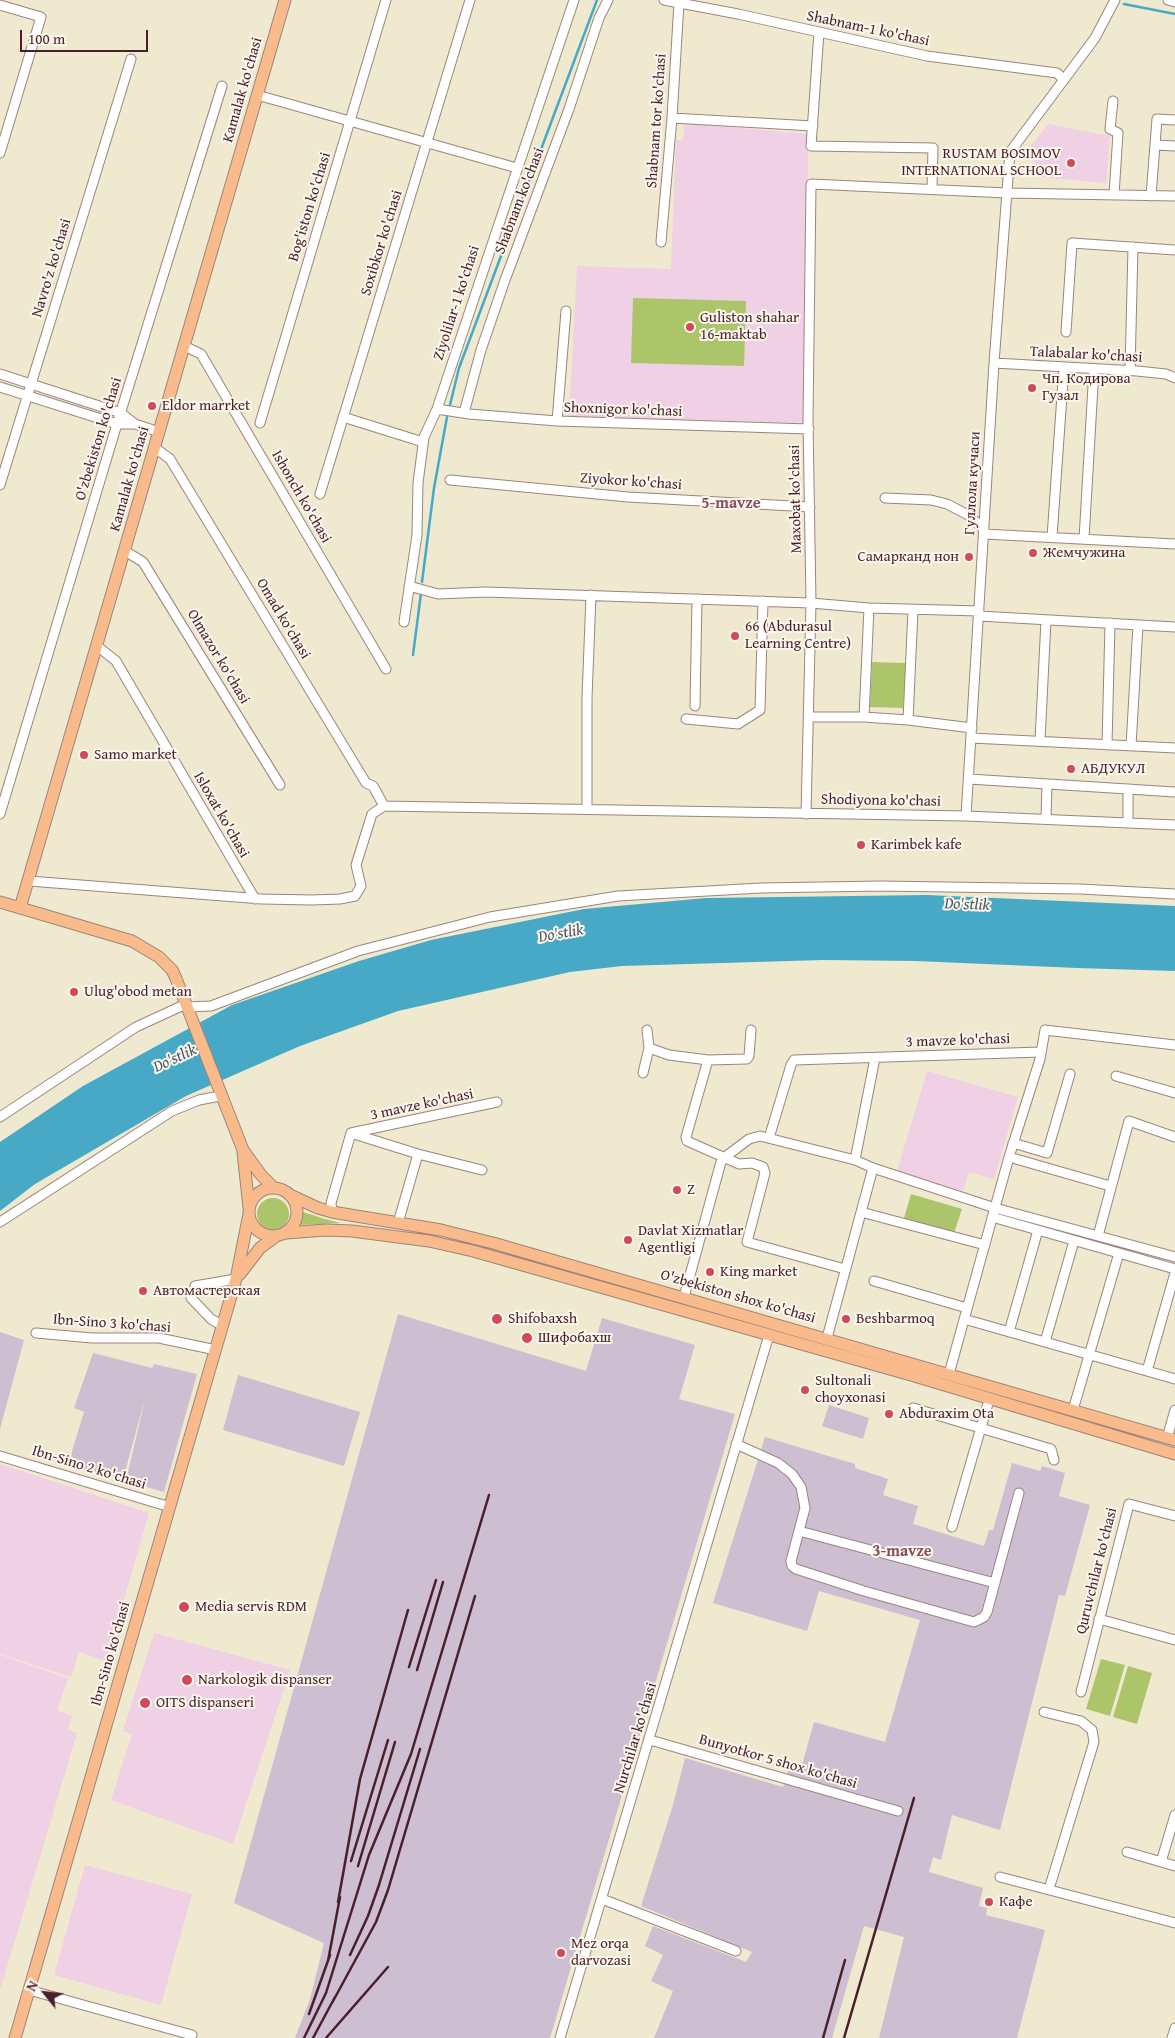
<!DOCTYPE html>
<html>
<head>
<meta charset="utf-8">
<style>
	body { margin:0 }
	#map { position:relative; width:1175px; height:2038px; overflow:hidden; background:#efe9cf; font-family:"Gentium Book Plus",serif }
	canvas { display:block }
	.north { position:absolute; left:20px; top:1968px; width:50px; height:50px; -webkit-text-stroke:4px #fbf7ec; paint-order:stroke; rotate:299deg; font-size:14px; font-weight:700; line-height:20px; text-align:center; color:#4a1f2b }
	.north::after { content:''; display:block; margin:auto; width:18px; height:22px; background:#4a1f2b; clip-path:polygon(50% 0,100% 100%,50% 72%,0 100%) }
	.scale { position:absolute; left:20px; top:30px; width:128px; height:22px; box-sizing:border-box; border:2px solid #4a1f2b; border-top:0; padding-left:6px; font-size:15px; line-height:18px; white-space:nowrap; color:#4a1f2b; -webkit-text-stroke:4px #fbf7ec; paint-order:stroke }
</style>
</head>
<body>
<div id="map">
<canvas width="1175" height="2038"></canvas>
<div class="north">N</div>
<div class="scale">100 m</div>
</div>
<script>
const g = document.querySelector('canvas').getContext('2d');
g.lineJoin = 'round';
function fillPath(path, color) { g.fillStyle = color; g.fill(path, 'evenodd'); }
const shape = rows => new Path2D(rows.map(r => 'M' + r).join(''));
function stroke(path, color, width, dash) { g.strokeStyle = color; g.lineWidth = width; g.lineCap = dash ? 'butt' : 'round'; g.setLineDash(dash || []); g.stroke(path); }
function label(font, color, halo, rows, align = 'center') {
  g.font = font + ' "Gentium Book Plus",serif'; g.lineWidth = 4; g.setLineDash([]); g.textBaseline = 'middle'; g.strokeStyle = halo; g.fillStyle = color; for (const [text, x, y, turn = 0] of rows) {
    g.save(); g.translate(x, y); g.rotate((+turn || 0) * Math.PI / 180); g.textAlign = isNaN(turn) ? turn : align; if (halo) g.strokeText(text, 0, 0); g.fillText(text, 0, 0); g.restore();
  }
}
fillPath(shape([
	[685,123,808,134,806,423,569,416,577,266,671,269,676,140,683,140],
	[1048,124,1110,136,1106,183,1040,177,1029,148],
	[927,1071,1018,1097,994,1179,969,1172,963,1191,897,1171],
	[0,1464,149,1513,106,1661,79,1652,71,1677,0,1654],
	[154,1633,290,1670,233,1844,111,1800,132,1734,123,1731],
	[0,1655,68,1678,57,1710,72,1716,68,1730,77,1733,0,1990],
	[85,1865,192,1894,161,2005,54,1975]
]), '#f0d0e4');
fillPath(shape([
	[398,1314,586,1371,602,1318,695,1345,679,1399,735,1414,550,2038,295,2038,310,1999,324,1943,234,1903],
	[0,1332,24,1340,0,1429],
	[93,1353,152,1368,154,1364,197,1374,164,1492,126,1481,146,1395,123,1479,71,1466,72,1451,84,1412,74,1408],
	[238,1375,360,1412,344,1466,223,1430],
	[829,1405,869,1418,863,1439,822,1426],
	[765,1437,855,1464,855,1468,888,1479,883,1495,918,1506,913,1524,984,1546,989,1530,993,1530,1012,1463,1040,1471,1042,1466,1065,1473,1059,1496,1090,1505,1065,1596,1059,1595,1000,1830,952,1815,941,1860,933,1857,929,1872,983,1888,979,1906,987,1908,986,1915,1045,1930,1017,2038,879,2038,904,1937,864,1926,832,2038,654,2038,673,1991,651,1981,663,1955,645,1946,653,1926,746,1962,752,1952,641,1906,673,1805,685,1758,783,1787,791,1762,802,1765,814,1722,885,1742,920,1620,819,1591,807,1631,713,1603]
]), '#cebed1');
fillPath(shape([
	[633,298,746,301,744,366,631,363],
	[872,662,906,663,903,708,870,707],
	[911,1194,962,1209,954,1233,904,1218],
	'257 1214a16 16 0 1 1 32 0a16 16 0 1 1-32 0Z',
	[303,1212,325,1219,341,1223,300,1225],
	[1101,1659,1125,1665,1110,1716,1086,1709],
	[1128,1666,1152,1673,1137,1724,1113,1717]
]), '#adc56a');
fillPath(shape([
	[927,895,1175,906,1175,971,1077,968,916,961,823,960,622,966,570,972,398,1011,300,1046,186,1096,35,1184,0,1211,0,1142,83,1086,232,1005,359,961,431,940,584,909,706,898]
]), '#48a9c7');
stroke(shape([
	[1124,4,1175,14],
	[450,405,459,368,597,0],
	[422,582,434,488,447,417],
	[413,655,421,593]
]), '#48a9c7', 2.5);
const minor = shape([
	[664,0,738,14,927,56,1057,73,1064,80],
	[1168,0,1175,2],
	[0,5,41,17,0,153],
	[819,32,811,146,933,148,932,189],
	[257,95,517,168],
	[1113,101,1110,129,1118,133,1114,195],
	[672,118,813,126],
	[1155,145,1175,146],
	[1151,196,1157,119,1175,120],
	[661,242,672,118,679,3],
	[1066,332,1072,243,1175,250],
	[184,346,201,354,386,669],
	[994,363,1137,371,1166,374,1175,378],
	[1130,371,1133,247],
	[0,374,121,413,135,424],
	[0,387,117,424,135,424,159,432],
	[437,409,469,414,557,421,809,429],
	[464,413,481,350,505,280,569,109,599,18,608,0],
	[343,417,423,442],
	[557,421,566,311],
	[260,423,386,0],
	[155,448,170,459,366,783,373,786,384,806],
	[450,480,628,497,810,507],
	[0,485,131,59],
	[320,494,470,0],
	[885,498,931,500,947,504,968,515,984,529],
	[984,534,1175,544],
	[1052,537,1064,367],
	[1084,539,1094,369],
	[125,551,143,562,280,785],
	[409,586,438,594,485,592,811,603,869,608,979,611],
	[979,616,1175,627],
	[404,622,417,535,418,483,424,437,437,409,574,0],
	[97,646,116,661,255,899],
	[695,706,697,599],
	[809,717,864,717,908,720,972,728],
	[864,717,869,608],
	[686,719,738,724,760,710,763,601],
	[908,720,913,610],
	[971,738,1175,748],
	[1040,741,1046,620],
	[1107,745,1110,623],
	[1131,746,1138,625],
	[969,779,1175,792],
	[587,809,587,698,591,595],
	[0,814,117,424,222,86],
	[806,814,811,603,808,420,811,184,1007,193,1175,196],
	[966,816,994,363,1010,152,1095,38,1115,0],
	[1046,819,1047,784],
	[1128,823,1128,789],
	[29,881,262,899,312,900,340,899,355,896,361,886,356,865,372,814,384,806,966,816,1175,825],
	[187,1007,211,1006,358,951,490,917,618,896,761,888,881,886,1080,889,1175,894],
	[647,1030,649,1048,669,1055,708,1060],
	[751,1030,749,1056,747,1059,708,1060,686,1137,687,1141,739,1164,752,1163,763,1167,765,1173,747,1242,845,1269],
	[643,1073,649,1048],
	[1116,1076,1175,1093],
	[0,1117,136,1027,186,1004],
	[351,1133,497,1102],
	[354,1134,418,1154,398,1223],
	[769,1138,791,1065,794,1060,1041,1052],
	[1013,1143,1047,1153,1070,1074],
	[418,1154,482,1170],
	[1009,1157,1110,1186],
	[855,1160,875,1058],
	[332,1212,331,1203,351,1133],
	[861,1212,985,1245],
	[992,1217,1175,1269],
	[0,1222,172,1111,199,1100,220,1096],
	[1098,1236,1129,1121,1175,1137],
	[874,1281,967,1308],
	[195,1286,236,1279],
	[684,1297,721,1162,725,1157,749,1139,760,1136,855,1160,873,1168,995,1208,1175,1257],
	[191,1298,211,1319,223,1326],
	[964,1319,1175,1379],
	[1009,1332,1038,1230],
	[36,1333,92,1338,159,1338,216,1350],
	[827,1338,873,1168],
	[1045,1342,1074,1241],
	[1147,1371,1175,1273],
	[949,1374,1009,1157,1040,1059,1045,1030,1175,1045],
	[913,1408,1051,1449,1054,1460],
	[1073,1410,1119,1253],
	[1167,1438,1175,1410],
	[736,1444,778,1463,792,1474,801,1487,805,1508,791,1561,792,1566,796,1569,864,1591,974,1622,984,1617,987,1612,1019,1493],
	[0,1456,170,1507],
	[952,1527,989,1400],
	[799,1531,995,1583],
	[1099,1619,1175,1640],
	[1081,1692,1129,1504,1175,1516],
	[1044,1712,1081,1721,1092,1730,1094,1742,1049,1889],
	[650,1740,898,1811],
	[1127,1852,1175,1866],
	[1161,1862,1175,1815],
	[1000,1877,1175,1923],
	[602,1899,736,1951],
	[29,1990,192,2035],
	[560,2038,769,1335],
	[1172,2038,1175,2028]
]);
const major = shape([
	[0,902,132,941,159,957,172,970,175,976,243,1150,261,1175,274,1188],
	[20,908,285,0],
	[243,1152,249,1208],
	'249 1212a24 24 0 1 1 48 0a24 24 0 1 1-48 0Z',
	[290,1195,318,1208,332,1212,441,1230,493,1243,1175,1440],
	[286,1233,326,1230,352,1231,429,1241,473,1251,911,1375,1175,1454],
	[240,1274,260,1248,275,1237],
	[15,2038,236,1279,249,1214]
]);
stroke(minor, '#9c847d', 11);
stroke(major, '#9c847d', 13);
stroke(minor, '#fff', 9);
stroke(major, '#fabb8c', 11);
stroke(shape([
	[409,1667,436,1580],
	[417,1670,443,1582],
	[351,1861,388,1740],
	[358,1866,395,1742],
	[338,1902,360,1779,408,1610],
	[350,1955,368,1916,379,1885,420,1749],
	[328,1961,340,1897],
	[332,2003,376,1922,388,1890,475,1596],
	[309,2014,330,1955],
	[304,2038,326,1993,369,1855,411,1754,489,1495],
	[313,2038,335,1997],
	[326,2038,388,1967],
	[823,2038,845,1960],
	[844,2038,914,1798]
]), '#4a1f2b', 2.5);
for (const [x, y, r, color] of [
	[1071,163,5,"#d1495b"],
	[690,327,5,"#d1495b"],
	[1032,388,5,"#d1495b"],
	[152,406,5,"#d1495b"],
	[1033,553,5,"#d1495b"],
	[969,557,5,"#d1495b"],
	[735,636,5,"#d1495b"],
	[84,755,5,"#d1495b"],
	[1071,769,5,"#d1495b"],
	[861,845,5,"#d1495b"],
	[74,992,5,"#d1495b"],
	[677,1190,5,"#d1495b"],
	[628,1240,5,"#d1495b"],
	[710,1272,5,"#d1495b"],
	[143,1291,5,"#d1495b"],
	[497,1319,6,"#d1495b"],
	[846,1319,5,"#d1495b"],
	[527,1338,6,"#d1495b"],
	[805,1390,5,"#d1495b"],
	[889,1414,5,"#d1495b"],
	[184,1607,6,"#d1495b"],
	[187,1680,6,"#d1495b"],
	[145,1703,6,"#d1495b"],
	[989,1902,5,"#d1495b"],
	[561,1953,5,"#d1495b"]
]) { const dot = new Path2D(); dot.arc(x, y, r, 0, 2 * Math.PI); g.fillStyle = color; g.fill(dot); stroke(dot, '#fbf7ec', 2); }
label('15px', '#4a1f2b', '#fbf7ec', [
	["Shabnam-1 ko'chasi",868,29,12],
	["Kamalak ko'chasi",243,90,-74],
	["Shabnam tor ko'chasi",657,121,-86],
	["Shabnam ko'chasi",520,201,-69],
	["Bog'iston ko'chasi",310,207,-73],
	["Soxibkor ko'chasi",382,243,-73],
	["Navro'z ko'chasi",52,268,-73],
	["Ziyolilar-1 ko'chasi",457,303,-72],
	["Talabalar ko'chasi",1086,355,3],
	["Shoxnigor ko'chasi",623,410,2],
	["O'zbekiston ko'chasi",99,439,-73],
	["Kamalak ko'chasi",130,479,-74],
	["Ziyokor ko'chasi",631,482,4],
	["Гуллола кучаси",973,483,-87],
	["Ishonch ko'chasi",301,497,60],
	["Maxobat ko'chasi",796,499,-91],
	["Omad ko'chasi",283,619,59],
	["Olmazor ko'chasi",218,657,59],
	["Shodiyona ko'chasi",881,801,1],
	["Isloxat ko'chasi",221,815,60],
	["3 mavze ko'chasi",958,1041,-2],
	["3 mavze ko'chasi",422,1105,-12],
	["O'zbekiston shox ko'chasi",738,1297,16],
	["Ibn-Sino 3 ko'chasi",112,1324,4],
	["Ibn-Sino 2 ko'chasi",89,1468,17],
	["Quruvchilar ko'chasi",1097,1571,-76],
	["Ibn-Sino ko'chasi",111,1654,-74],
	["Nurchilar ko'chasi",636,1738,-73],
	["Bunyotkor 5 shox ko'chasi",778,1762,16]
]);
label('15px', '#4a1f2b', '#fbf7ec', [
	["RUSTAM BOSIMOV",1061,154,"right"],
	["INTERNATIONAL SCHOOL",1061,171,"right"],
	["Guliston shahar",700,318],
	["16-maktab",700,335],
	["Чп. Кодирова",1042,379],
	["Гузал",1042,396],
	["Eldor marrket",162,406],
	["Жемчужина",1043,553],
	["Самарканд нон",959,557,"right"],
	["66 (Abdurasul",745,627],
	["Learning Centre)",745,644],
	["Samo market",94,755],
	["АБДУКУЛ",1081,769],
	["Karimbek kafe",871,845],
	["Ulug'obod metan",84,992],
	["Z",687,1190],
	["Davlat Xizmatlar",638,1231],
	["Agentligi",638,1248],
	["King market",720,1272],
	["Автомастерская",153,1291],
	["Shifobaxsh",508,1319],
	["Beshbarmoq",856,1319],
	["Шифобахш",538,1338],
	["Sultonali",815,1381],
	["choyxonasi",815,1398],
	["Abduraxim Ota",899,1414],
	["Media servis RDM",195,1607],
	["Narkologik dispanser",198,1680],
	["OITS dispanseri",156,1703],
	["Кафе",999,1902],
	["Mez orqa",571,1944],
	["darvozasi",571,1961]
], 'left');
label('bold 16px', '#874d61', '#fbf7ec', [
	["5-mavze",731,504],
	["3-mavze",902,1552]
]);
label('italic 16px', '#495669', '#fbf7ec', [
	["Do'stlik",967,905,2],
	["Do'stlik",561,934,-10],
	["Do'stlik",175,1059,-25]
]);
</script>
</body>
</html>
